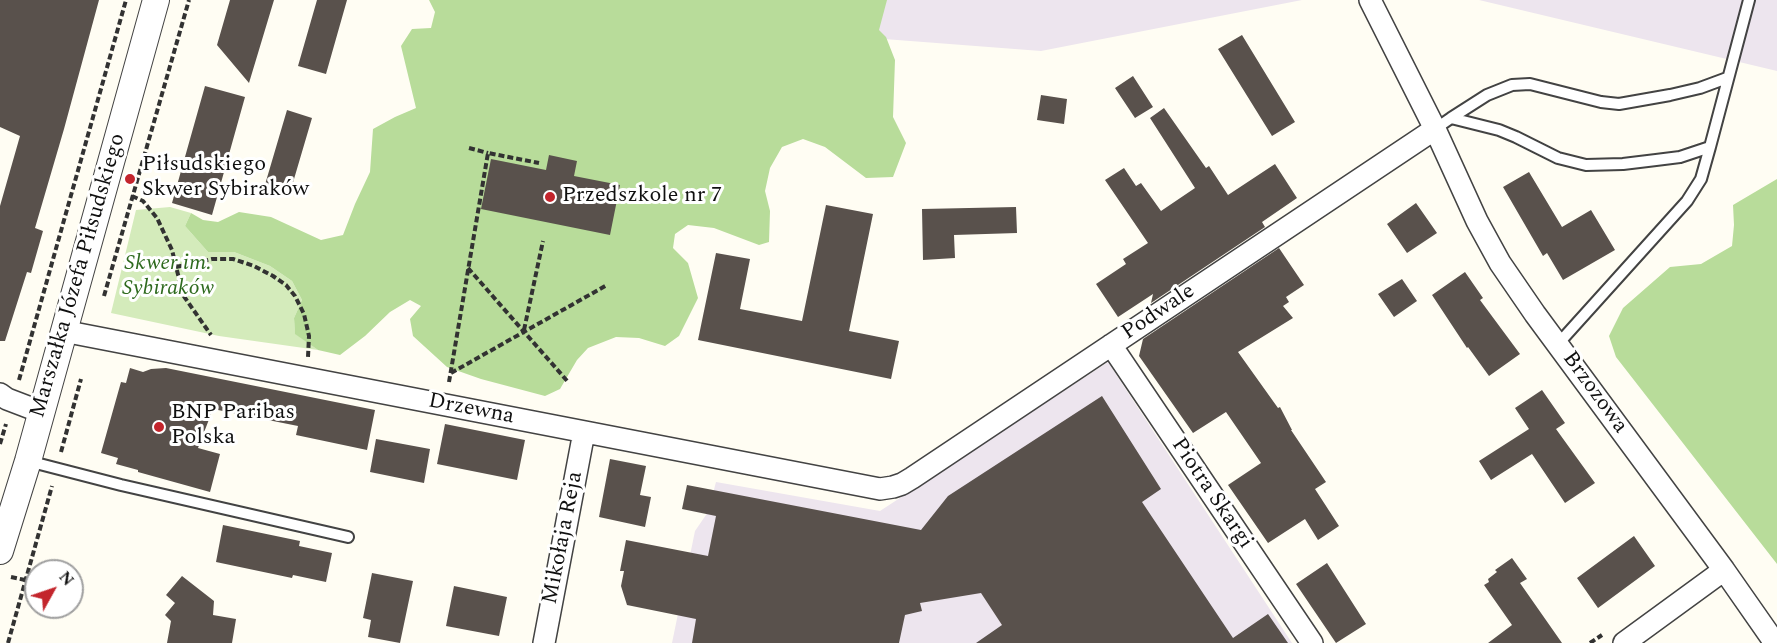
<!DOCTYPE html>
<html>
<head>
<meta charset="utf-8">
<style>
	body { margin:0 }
	#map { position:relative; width:1777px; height:643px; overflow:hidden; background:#fffdf3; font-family:Spectral,serif }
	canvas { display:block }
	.north { position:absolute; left:24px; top:559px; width:60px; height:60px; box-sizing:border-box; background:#fff; border:2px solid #9f9f9f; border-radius:50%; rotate:50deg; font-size:16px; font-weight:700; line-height:24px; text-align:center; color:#101010 }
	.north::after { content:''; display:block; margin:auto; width:21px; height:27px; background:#c3252c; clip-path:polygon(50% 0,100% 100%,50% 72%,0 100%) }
</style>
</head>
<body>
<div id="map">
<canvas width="1777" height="643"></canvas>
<div class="north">N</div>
</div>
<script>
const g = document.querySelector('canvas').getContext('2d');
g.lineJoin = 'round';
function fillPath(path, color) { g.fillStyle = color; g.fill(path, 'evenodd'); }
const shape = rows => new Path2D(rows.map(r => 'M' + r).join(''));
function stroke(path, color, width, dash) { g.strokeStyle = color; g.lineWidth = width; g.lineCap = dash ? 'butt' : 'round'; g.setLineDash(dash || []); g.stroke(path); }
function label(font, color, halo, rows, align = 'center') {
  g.font = font + ' Spectral,serif'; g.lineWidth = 6; g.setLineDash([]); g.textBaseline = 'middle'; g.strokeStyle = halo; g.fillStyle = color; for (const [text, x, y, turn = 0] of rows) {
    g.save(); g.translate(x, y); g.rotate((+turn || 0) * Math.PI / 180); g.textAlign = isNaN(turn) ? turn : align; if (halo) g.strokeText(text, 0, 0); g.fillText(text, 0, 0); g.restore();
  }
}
fillPath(shape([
	[844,0,1302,0,1041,51,858,37],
	[1479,0,1777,0,1777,71],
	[1108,362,1292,643,672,643,695,531,708,512,716,482,880,511]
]), '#ede5ee');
fillPath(shape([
	[170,207,191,213,185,226,208,252,234,252,270,266,292,281,302,300,294,318,295,333,318,350,219,336,111,313,136,210]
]), '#d4ebbb');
fillPath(shape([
	[429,0,887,0,879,30,886,37,895,60,893,117,906,143,893,177,866,178,825,147,803,139,782,147,770,168,765,191,770,211,769,242,759,245,714,228,688,225,675,234,673,248,688,263,698,298,679,336,665,346,639,338,616,337,588,348,577,360,560,389,545,396,481,379,447,367,413,336,410,319,421,306,410,300,390,312,365,336,340,355,318,350,295,334,294,318,302,300,292,281,270,266,234,252,208,252,185,226,191,213,203,220,218,222,239,212,271,217,321,240,343,235,355,204,370,172,373,129,395,117,416,108,401,46,412,29,431,28,435,12],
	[1777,179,1777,564,1616,357,1609,336,1623,308,1670,267,1701,264,1732,246,1734,225,1733,205]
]), '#b8dc9a');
fillPath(shape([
	[0,0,99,0,64,129,35,228,43,231,31,273,27,272,5,341,0,341,0,206,20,136,0,127],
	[230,0,274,0,249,83,217,45],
	[317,0,347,0,326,74,298,66],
	[1242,35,1295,122,1272,136,1218,49],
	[1133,76,1153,107,1135,118,1115,88],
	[205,86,245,97,212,215,172,203],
	[1041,95,1067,99,1064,124,1037,120],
	[1164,108,1206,168,1209,166,1228,195,1275,164,1297,198,1262,222,1265,227,1151,303,1153,294,1118,317,1096,284,1126,264,1123,259,1148,243,1105,180,1124,168,1136,186,1141,183,1161,211,1195,188,1150,118],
	[287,110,312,118,289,196,264,188],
	[549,155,577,161,574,176,620,185,610,235,481,209,491,159,546,170],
	[1529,172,1562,227,1591,210,1615,250,1563,280,1547,253,1543,256,1503,187],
	[1416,203,1437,233,1407,253,1387,224],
	[826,205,873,214,849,331,899,341,891,379,698,340,716,253,750,259,740,309,802,321],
	[1016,207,1017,233,954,235,955,258,923,260,922,209],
	[1279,248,1304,285,1286,297,1289,302,1283,306,1293,318,1238,352,1278,408,1280,407,1292,430,1291,430,1326,482,1315,489,1339,526,1318,540,1305,519,1268,543,1228,485,1261,463,1226,412,1193,433,1139,356,1143,339],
	[1465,272,1483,298,1480,300,1520,354,1489,376,1468,347,1467,348,1432,295],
	[1402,279,1417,301,1394,317,1378,294],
	[130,368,143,372,151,369,166,368,375,410,367,450,296,435,298,426,213,409,198,448,220,454,210,492,138,472,138,470,116,464,118,458,101,453,121,382,126,383],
	[1542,390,1565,423,1556,429,1595,483,1565,503,1532,454,1491,480,1479,461,1529,429,1515,408],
	[1102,396,1161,489,1142,502,1233,638,1268,614,1288,643,976,643,1002,625,981,593,920,603,922,611,905,615,899,643,692,643,696,619,627,605,621,586,624,571,620,571,626,540,708,556,716,516,682,509,687,485,921,530,948,496],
	[445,424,525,440,517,480,437,464],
	[376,439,430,449,424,483,370,472],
	[610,459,646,466,640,495,651,497,645,527,599,517],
	[223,525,300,541,299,546,332,553,326,582,293,575,292,578,216,562],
	[1634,536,1655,566,1598,608,1577,578],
	[1512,558,1527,579,1520,583,1562,643,1488,643,1512,625,1484,585,1489,582,1488,579,1497,572,1495,570],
	[1327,563,1366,624,1336,643,1296,584],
	[372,573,413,581,400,643,368,637,371,620,363,618],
	[182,576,214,601,213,615,236,619,232,643,167,643,171,621,165,615,175,603,166,595],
	[454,586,507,597,499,636,446,626]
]), '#59514c');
const service = shape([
	[1451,118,1487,95,1512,85,1530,84,1601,102,1619,104,1670,95,1700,88,1727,78],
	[1435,129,1451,118,1499,130,1516,137,1558,158,1586,165,1623,164,1656,160,1680,157,1710,147,1749,0],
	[1558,344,1687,201,1701,179,1710,147],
	[28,461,121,485,348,537]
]);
const minor = shape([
	[1370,0,1435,129,1477,221,1500,263,1535,314,1724,570,1775,643],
	[63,331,880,489,893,487,902,484,912,478,1435,129],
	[1111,345,1312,643],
	[0,394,7,399,41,412],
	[544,643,584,432],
	[1624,643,1724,570]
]);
const tertiary = shape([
	[0,551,28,461,156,0]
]);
stroke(service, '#434343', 14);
stroke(minor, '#434343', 24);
stroke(tertiary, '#434343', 28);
stroke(shape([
	[469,148,488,153],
	[132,196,143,201,157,218,172,250,183,295,211,335],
	[176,267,212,259,233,259,254,266,273,276,286,285,295,296,304,314,309,336,308,357],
	[468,268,569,383],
	[104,296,189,0],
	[524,330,543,241],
	[451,373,607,285],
	[19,380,126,0],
	[449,382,488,153,539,163],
	[0,444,6,424],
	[61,452,81,379],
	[11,577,25,580],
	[8,643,52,486],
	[1590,643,1602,635]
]), '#323232', 4, [6, 3]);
stroke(service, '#fff', 10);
stroke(minor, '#fff', 21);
stroke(tertiary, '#fff', 26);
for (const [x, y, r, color] of [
	[130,179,6,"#c3252c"],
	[550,197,6,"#c3252c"],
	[159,427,6,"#c3252c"]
]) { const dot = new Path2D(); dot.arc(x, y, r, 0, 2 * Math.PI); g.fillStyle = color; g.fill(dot); stroke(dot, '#fff', 2); }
label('22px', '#101010', '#fff', [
	["Piłsudskiego",142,166],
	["Skwer Sybiraków",142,191],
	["Przedszkole nr 7",562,197],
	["BNP Paribas",171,414],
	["Polska",171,439]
], 'left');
label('italic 22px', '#2e6a1e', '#fff', [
	["Skwer im.",168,265],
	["Sybiraków",168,290]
]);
label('22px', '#101010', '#fff', [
	["Marszałka Józefa Piłsudskiego",79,276,-74],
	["Podwale",1159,313,-34],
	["Brzozowa",1594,393,54],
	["Drzewna",471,410,11],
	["Piotra Skargi",1211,494,56],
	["Mikołaja Reja",564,538,-79]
]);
</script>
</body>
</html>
